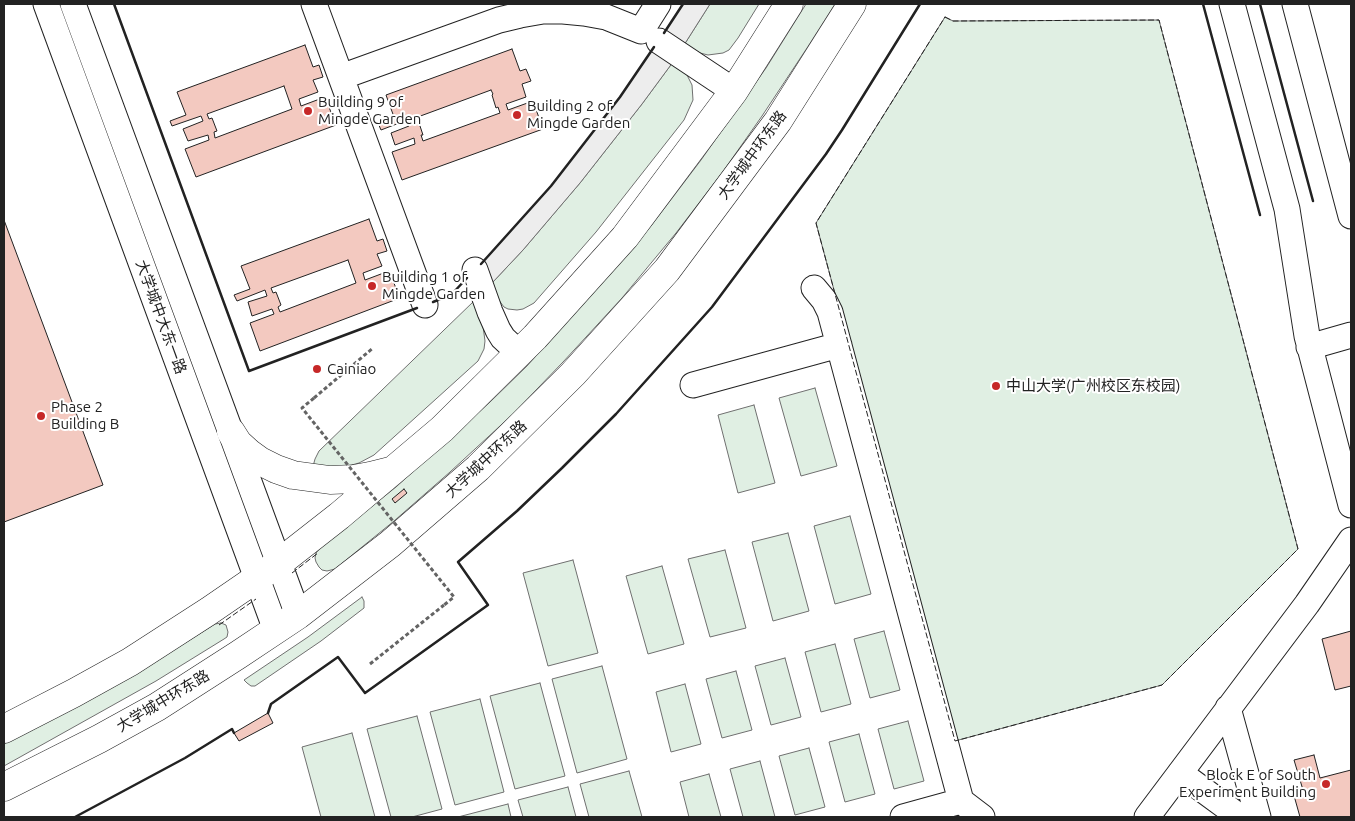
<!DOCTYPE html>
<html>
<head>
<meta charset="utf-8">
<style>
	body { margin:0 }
	#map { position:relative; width:1355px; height:821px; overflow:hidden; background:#fff; font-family:Ubuntu,sans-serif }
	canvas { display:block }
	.frame { position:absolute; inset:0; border:5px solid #222; pointer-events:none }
</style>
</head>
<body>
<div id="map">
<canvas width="1355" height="821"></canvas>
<div class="frame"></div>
</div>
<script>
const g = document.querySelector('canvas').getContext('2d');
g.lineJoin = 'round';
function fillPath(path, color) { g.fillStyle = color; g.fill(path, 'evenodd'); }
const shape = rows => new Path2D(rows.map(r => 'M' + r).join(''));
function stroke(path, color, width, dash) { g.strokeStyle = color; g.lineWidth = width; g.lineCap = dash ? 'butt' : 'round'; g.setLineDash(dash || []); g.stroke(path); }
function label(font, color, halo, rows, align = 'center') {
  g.font = font + ' Ubuntu,"Noto Sans SC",sans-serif'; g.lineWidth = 4; g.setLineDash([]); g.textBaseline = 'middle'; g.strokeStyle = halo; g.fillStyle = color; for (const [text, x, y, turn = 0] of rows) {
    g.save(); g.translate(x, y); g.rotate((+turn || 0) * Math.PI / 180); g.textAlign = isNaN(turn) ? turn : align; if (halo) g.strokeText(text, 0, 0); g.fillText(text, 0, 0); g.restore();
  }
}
const green = shape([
	[710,4,759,4,738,38,729,50,723,53,708,55,700,53,684,45,710,4],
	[806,4,835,4,807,48,762,116,722,173,676,233,622,298,563,362,513,414,450,472,394,521,335,569,327,571,322,570,319,567,316,562,315,558,316,553,320,548,396,487,489,403,527,366,620,262,651,226,701,160,766,68,806,4],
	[945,17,953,21,1159,20,1298,549,1162,685,955,741,816,223,945,17],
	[673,62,686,73,692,85,693,100,684,120,596,232,534,303,523,309,517,310,508,309,504,307,498,299,492,283,523,250,580,183,642,104,673,62],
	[474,301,483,326,485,341,484,349,478,361,374,455,359,463,348,466,312,470,315,459,319,451,474,301],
	[815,388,837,466,801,476,779,398,815,388],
	[754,405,775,483,738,493,718,415,754,405],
	[850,516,871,594,835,604,814,526,850,516],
	[788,533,809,611,773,621,752,542,788,533],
	[725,550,746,628,710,637,688,559,725,550],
	[573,560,598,653,548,666,523,573,573,560],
	[662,566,684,644,648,654,626,576,662,566],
	[362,597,364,601,364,608,321,641,255,686,251,686,247,683,244,680,308,637,362,597],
	[221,623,226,625,228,632,227,637,224,639,156,681,4,766,4,744,156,661,215,624,221,623],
	[884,631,900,690,870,698,854,639,884,631],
	[835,644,851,704,821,712,805,652,835,644],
	[785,658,801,717,771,725,755,666,785,658],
	[602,666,627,759,577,773,552,679,602,666],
	[736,671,752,730,722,738,706,679,736,671],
	[540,683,565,776,515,789,490,696,540,683],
	[685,684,701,744,671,752,656,692,685,684],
	[480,699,504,792,455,805,430,712,480,699],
	[417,716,442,809,412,817,391,817,367,729,417,716],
	[908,721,924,781,894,789,878,729,908,721],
	[352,733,375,817,321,817,302,747,352,733],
	[859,734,875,794,845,802,829,742,859,734],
	[809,748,825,807,795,815,779,756,809,748],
	[760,761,775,817,743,817,730,769,760,761],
	[629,771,642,817,589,817,580,784,629,771],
	[709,774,721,817,689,817,680,782,709,774],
	[568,787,576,817,523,817,518,800,568,787],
	[508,804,511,817,458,817,508,804]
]);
fillPath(green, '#e0efe3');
stroke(green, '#6f6f6f', 1);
const parking = shape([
	[683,4,710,4,684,45,665,32,683,4],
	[653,49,673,62,642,104,580,183,523,250,492,283,484,261,551,186,620,97,653,49]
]);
fillPath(parking, '#ededed');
stroke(parking, '#6f6f6f', 1);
const building = shape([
	[305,45,313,67,319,65,323,77,313,80,318,92,299,99,301,106,325,97,336,125,196,177,185,149,209,140,208,135,188,141,183,129,203,121,201,116,172,126,170,121,186,115,177,92,305,45],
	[284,86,292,109,215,138,214,132,217,131,212,118,209,119,207,114,284,86],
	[512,49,520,71,526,69,531,81,522,84,526,97,506,104,508,110,533,101,543,129,402,180,392,152,415,144,414,138,395,145,391,133,409,126,407,120,381,130,378,123,394,117,386,95,512,49],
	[491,90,493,94,492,95,496,108,498,107,500,113,423,141,421,135,423,135,419,123,417,123,415,118,491,90],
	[369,219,377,241,383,239,387,251,377,254,382,266,363,273,365,280,389,271,400,298,260,351,250,323,274,314,272,309,252,316,248,302,267,296,265,290,237,301,234,295,250,289,241,266,369,219],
	[348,260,356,283,280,312,278,307,281,305,276,292,273,293,271,288,348,260],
	[4,220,103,485,4,522,4,220],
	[404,489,407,493,395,503,392,499,404,489],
	[1351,631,1351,686,1335,690,1322,639,1351,631],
	[268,713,273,723,239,741,234,733,268,713],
	[1314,755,1320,778,1351,770,1351,817,1300,817,1293,792,1303,790,1294,760,1314,755]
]);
fillPath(building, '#f3c9c0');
stroke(building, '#222', 1);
const minor = shape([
	[46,4,276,630],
	[73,4,298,615],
	[314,4,425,305],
	[1232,4,1287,209,1307,336,1351,505],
	[1295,4,1351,216],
	[659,41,734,91],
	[341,77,499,20,520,15,543,11,563,11,584,13,606,17,641,31,658,4],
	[475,270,490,312,498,330,503,338,519,353],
	[814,288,824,300,830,312,961,801,982,817],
	[1309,347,1351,335],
	[693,385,839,345],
	[1228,708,1258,817],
	[1180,773,1240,817],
	[903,817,961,801],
	[1147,817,1307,604,1351,540]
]);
const major = shape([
	[231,432,238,443,249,453,260,461,276,469,293,475,330,480,354,479,370,476,390,471],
	[4,729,74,693,130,662,209,611,279,563,339,516,442,429,535,337,625,237,734,91,789,4],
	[4,787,99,739,157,707,238,655,298,615,390,544,478,468,573,374,667,270,778,121,852,4]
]);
stroke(minor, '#222', 27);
stroke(major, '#222', 29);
stroke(shape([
	[314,398,373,348],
	[370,664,444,605]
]), '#646464', 3, [4, 2.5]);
stroke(minor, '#fff', 25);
stroke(major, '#fff', 28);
stroke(shape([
	[314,398,302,408,454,597,444,605]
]), '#646464', 3, [4, 2.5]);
stroke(shape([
	[945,17,953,21,1159,20,1298,549,1162,685,955,741,816,223,945,17],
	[292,573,318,553],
	[219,625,256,599]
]), '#222', 1, [6, 2.5]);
stroke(shape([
	[114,4,249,371,417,308],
	[1203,4,1260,215],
	[1260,4,1313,201],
	[664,33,683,4],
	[481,264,551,186,620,97,654,47],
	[433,302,451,295,467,278],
	[268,713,271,704,338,657,365,693,488,605,458,562,517,511,562,468,616,414,712,307,826,154,842,130,920,4],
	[75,817,185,758,232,729,234,733]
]), '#222', 2.5);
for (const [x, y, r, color] of [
	[308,111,5,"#c62828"],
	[517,115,5,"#c62828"],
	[372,286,5,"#c62828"],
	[317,369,5,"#c62828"],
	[996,386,5,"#c62828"],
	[41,416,5,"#c62828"],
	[1326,784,5,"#c62828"]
]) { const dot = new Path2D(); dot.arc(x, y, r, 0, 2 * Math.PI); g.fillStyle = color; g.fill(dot); stroke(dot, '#fff', 2); }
label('15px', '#222', '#fff', [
	["Building 9 of",318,102],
	["Mingde Garden",318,119],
	["Building 2 of",527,106],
	["Mingde Garden",527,123],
	["Building 1 of",382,277],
	["Mingde Garden",382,294],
	["Cainiao",327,369],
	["中山大学(广州校区东校园)",1006,386],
	["Phase 2",51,407],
	["Building B",51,424],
	["Block E of South",1316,775,"right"],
	["Experiment Building",1316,792,"right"]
], 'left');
label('15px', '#222', '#fff', [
	["大学城中环东路",752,155,-54],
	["大学城中大东一路",161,317,70],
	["大学城中环东路",486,459,-43],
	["大学城中环东路",163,701,-31]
]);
</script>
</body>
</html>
